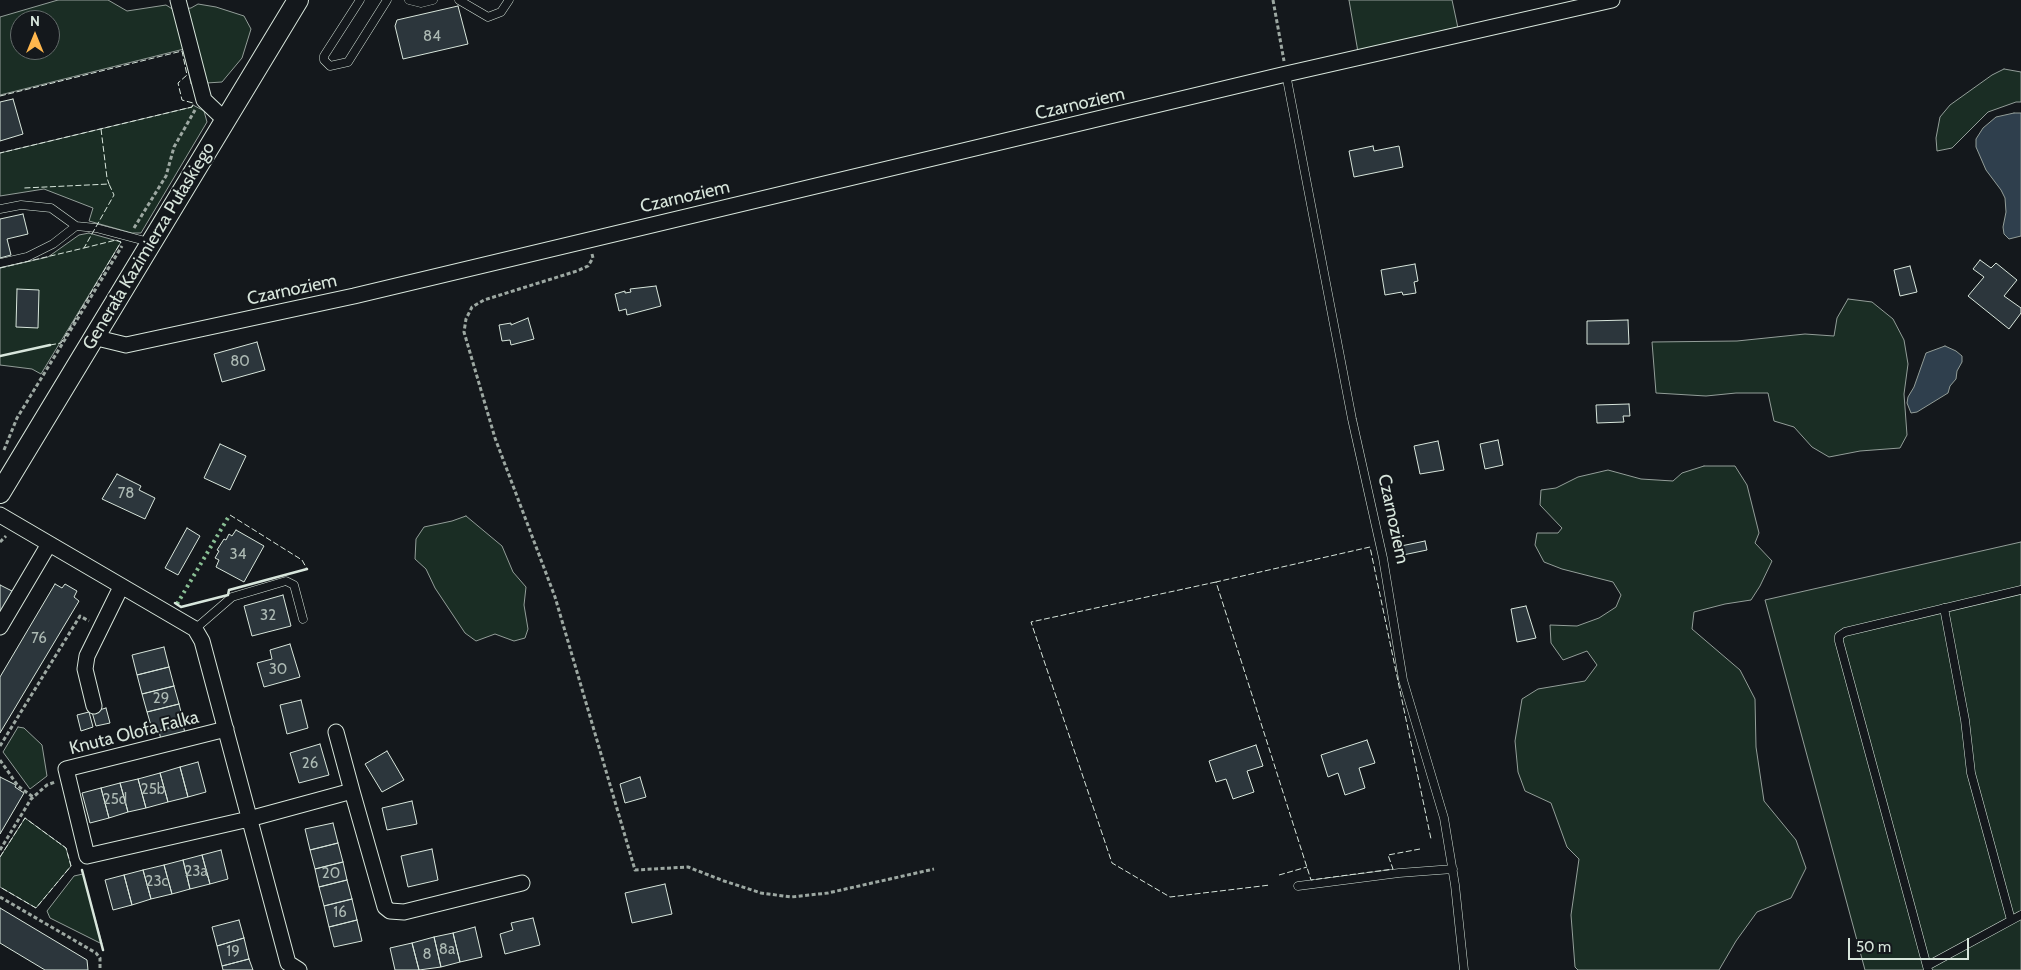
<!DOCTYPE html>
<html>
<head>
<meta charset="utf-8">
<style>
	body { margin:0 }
	#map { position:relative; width:2021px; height:970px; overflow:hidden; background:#14181c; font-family:Cabin,sans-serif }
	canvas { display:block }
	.north { position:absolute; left:10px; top:10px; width:50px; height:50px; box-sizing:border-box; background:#14181c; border:1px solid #626a69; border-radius:50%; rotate:0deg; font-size:14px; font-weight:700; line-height:20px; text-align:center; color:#d8e6dc }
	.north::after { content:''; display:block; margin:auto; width:18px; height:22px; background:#ffb74d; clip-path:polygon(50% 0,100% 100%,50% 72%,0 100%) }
	.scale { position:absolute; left:1848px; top:938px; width:121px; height:22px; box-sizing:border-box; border:2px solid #d8e6dc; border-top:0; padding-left:6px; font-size:15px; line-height:18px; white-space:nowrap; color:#d8e6dc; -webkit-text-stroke:4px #14181c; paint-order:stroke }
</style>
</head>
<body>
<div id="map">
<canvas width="2021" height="970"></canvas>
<div class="north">N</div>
<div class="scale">50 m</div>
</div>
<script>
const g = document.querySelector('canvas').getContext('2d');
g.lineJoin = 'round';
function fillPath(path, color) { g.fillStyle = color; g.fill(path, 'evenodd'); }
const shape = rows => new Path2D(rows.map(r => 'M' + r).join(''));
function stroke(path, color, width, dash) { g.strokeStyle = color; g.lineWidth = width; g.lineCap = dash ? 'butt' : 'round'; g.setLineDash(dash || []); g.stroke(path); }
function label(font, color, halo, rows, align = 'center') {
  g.font = font + ' Cabin,sans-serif'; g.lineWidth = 4; g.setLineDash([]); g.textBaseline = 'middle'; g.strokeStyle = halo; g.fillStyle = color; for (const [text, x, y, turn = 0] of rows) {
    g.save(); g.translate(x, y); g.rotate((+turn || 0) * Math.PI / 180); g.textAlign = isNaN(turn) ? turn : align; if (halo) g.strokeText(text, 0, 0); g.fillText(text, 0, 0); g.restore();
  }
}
const green = shape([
	[58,0,108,0,127,11,166,5,174,10,191,8,198,4,216,7,244,16,251,29,242,58,222,82,191,84,184,49,0,95,0,17,58,0],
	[20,20,50,20,50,50,20,50,20,20],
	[1349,0,1452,0,1458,28,1358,52,1349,0],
	[2004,69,2021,72,2021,102,2016,102,1988,112,1952,148,1937,151,1936,138,1940,117,1950,105,1992,75,2004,69],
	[193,105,204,111,207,122,141,233,132,233,89,221,93,208,44,189,0,196,0,153,192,107,193,105],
	[89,233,121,242,41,374,32,369,0,365,0,268,48,257,79,235,89,233],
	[1848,299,1872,302,1893,319,1904,340,1908,364,1904,394,1907,435,1900,448,1860,451,1829,457,1812,447,1794,427,1774,421,1768,393,1736,393,1706,396,1656,393,1652,342,1737,341,1805,334,1834,336,1837,318,1848,299],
	[1704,466,1735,466,1747,485,1759,533,1755,543,1772,561,1760,586,1751,600,1725,604,1694,612,1692,629,1740,670,1755,699,1756,747,1764,801,1796,840,1806,868,1791,898,1757,912,1736,941,1719,970,1578,970,1575,967,1571,915,1579,859,1567,847,1551,803,1525,791,1518,772,1515,741,1522,699,1538,689,1585,681,1597,665,1587,651,1563,660,1551,643,1550,625,1577,626,1599,618,1616,607,1621,595,1613,582,1562,569,1544,562,1535,545,1537,533,1558,533,1562,528,1540,505,1541,490,1556,488,1578,477,1608,470,1641,479,1673,481,1682,473,1704,466],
	[466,516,502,546,513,572,526,587,524,605,528,629,525,638,514,641,495,634,476,641,465,633,435,588,426,569,415,559,416,539,424,527,452,521,466,516],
	[2021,542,2021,970,1865,970,1765,600,2021,542],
	[18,727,24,728,42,745,47,776,30,789,3,752,18,727],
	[25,818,66,848,71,866,36,908,0,887,0,857,25,818],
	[83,874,102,944,50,918,47,911,74,876,83,874]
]);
fillPath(green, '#1a2d24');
stroke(green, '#939e99', 1);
const water = shape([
	[2014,113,2021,113,2021,236,2009,239,2004,234,2003,227,2006,212,2005,198,2001,190,1986,170,1976,147,1976,139,1983,128,1996,117,2014,113],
	[1945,346,1956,351,1962,356,1962,362,1957,371,1956,379,1950,386,1948,393,1917,412,1911,413,1907,403,1908,397,1914,387,1926,353,1945,346]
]);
fillPath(water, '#2f3f4d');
stroke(water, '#939e99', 1);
const building = shape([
	[458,6,468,44,403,59,395,26,397,20,458,6],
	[13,99,23,134,0,141,0,102,13,99],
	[1373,146,1374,151,1399,146,1403,167,1354,177,1349,151,1373,146],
	[23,214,28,234,7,239,11,255,0,258,0,219,23,214],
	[1980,260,1991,268,1996,263,2017,280,2004,296,2021,308,2021,313,2009,329,1968,296,1984,277,1973,269,1980,260],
	[1415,264,1418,281,1414,282,1416,293,1403,295,1402,292,1385,295,1381,270,1415,264],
	[1910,266,1917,292,1900,296,1894,270,1910,266],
	[656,286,661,306,627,315,626,309,619,311,615,294,625,291,625,293,631,292,630,289,656,286],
	[17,289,39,290,38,328,16,327,17,289],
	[528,318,534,339,511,345,510,340,502,341,499,325,511,323,511,325,528,318],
	[1628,320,1629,344,1587,344,1587,321,1628,320],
	[257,342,265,370,222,382,214,354,257,342],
	[1629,404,1630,416,1623,416,1624,422,1597,423,1596,405,1629,404],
	[1498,440,1503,465,1485,469,1480,444,1498,440],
	[1438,441,1444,470,1420,474,1414,446,1438,441],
	[220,444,246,456,230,490,204,478,220,444],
	[117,474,141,486,139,490,155,498,145,519,102,499,117,474],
	[187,528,200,536,178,575,165,568,187,528],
	[236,530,264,546,244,582,216,567,219,560,215,558,219,551,217,550,224,539,226,540,229,534,232,536,236,530],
	[1425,541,1427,550,1403,555,1401,546,1425,541],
	[55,584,62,588,65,584,77,591,74,597,79,601,0,733,0,677,55,584],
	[0,585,14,592,0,617,0,585],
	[283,595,291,626,252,636,244,606,283,595],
	[1526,606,1536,638,1517,642,1511,609,1526,606],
	[290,644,300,677,264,687,257,663,272,659,270,650,290,644],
	[164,647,169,667,137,675,132,655,164,647],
	[169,667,174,686,142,694,137,675,169,667],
	[174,686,179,704,147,712,142,694,174,686],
	[301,700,308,728,287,734,280,705,301,700],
	[179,704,184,724,153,732,147,712,179,704],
	[106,708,110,723,96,726,92,712,106,708],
	[89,712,93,727,81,731,77,715,89,712],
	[183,725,185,733,161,740,159,731,183,725],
	[1367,740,1375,763,1359,768,1365,788,1345,795,1338,773,1328,777,1321,755,1367,740],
	[320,744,329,775,299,783,290,753,320,744],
	[1256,745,1263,766,1247,771,1254,792,1233,799,1226,779,1216,782,1209,761,1256,745],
	[387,751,404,780,382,792,365,764,387,751],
	[198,762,206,792,188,797,180,767,198,762],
	[180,767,188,797,168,802,160,773,180,767],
	[160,773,168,802,146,808,138,779,160,773],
	[0,777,16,785,15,787,24,793,0,834,0,777],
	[640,777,646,797,625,803,620,784,640,777],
	[138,779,146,808,128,812,120,783,138,779],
	[120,783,128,812,109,818,101,788,120,783],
	[101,788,109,818,90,823,82,793,101,788],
	[412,801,417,824,387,830,382,808,412,801],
	[333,823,338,843,310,850,305,829,333,823],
	[338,843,343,862,315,869,310,850,338,843],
	[432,849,438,880,408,887,401,856,432,849],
	[221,850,228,879,210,884,202,855,221,850],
	[202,855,210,884,190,889,183,860,202,855],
	[183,860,190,889,172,894,164,865,183,860],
	[343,862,347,880,319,887,315,869,343,862],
	[164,865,172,894,151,899,143,870,164,865],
	[143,870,151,899,132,905,124,875,143,870],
	[124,875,132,905,113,910,105,880,124,875],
	[347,880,352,899,324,906,319,887,347,880],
	[665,884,672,914,632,923,625,893,665,884],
	[352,899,357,920,329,927,324,906,352,899],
	[0,908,87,960,88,970,45,970,0,943,0,908],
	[533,918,540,945,505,954,500,934,513,930,511,923,533,918],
	[239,920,244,938,217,946,212,927,239,920],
	[357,920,362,941,334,947,329,927,357,920],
	[475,927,482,957,460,962,453,933,475,927],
	[453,933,460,962,441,967,434,937,453,933],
	[434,937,441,967,419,970,412,943,434,937],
	[244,938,249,959,222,966,217,946,244,938],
	[412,943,419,970,395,970,390,948,412,943],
	[249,959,253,970,223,970,222,966,249,959]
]);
fillPath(building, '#2c363c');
stroke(building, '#d8e6dc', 1);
const service = shape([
	[360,0,324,56,324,60,330,66,348,62,387,0],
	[409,0,421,3,433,0],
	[459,0,488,17,501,12,509,0],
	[1286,74,1352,419,1383,558,1403,680,1444,818,1455,885,1464,970],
	[0,209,21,205,51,208,76,226,96,228,149,242],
	[0,263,27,257,53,244,76,226],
	[1944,608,1965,720,1971,773,2011,920],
	[195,629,232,597,286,581,294,585,303,619],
	[1298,886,1399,873,1453,869],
	[1927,966,2021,915],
	[1928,970,1839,641,1839,636,1845,632,2021,590]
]);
const minor = shape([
	[178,0,204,100,225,120],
	[93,337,126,345,354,296,1286,74,1612,0],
	[0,515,195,629,202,641,288,963,299,970],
	[0,627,49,544],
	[94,706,85,669,87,656,121,587],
	[226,729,66,769,87,856,249,819,352,791,385,907,390,911,404,912,522,883],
	[336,732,352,791]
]);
const secondary = shape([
	[0,493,298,0]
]);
stroke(service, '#d8e6dc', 9);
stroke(minor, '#d8e6dc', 17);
stroke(secondary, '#d8e6dc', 22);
stroke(shape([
	[1273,0,1284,61],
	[134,228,166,176,174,147,195,110],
	[592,254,593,258,588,266,577,271,484,300,472,307,466,319,464,332,495,438,555,597,635,870,688,867,724,881,761,893,791,897,828,893,934,869],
	[4,450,17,418,122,246],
	[0,542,6,536],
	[0,746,80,616,89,621],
	[0,760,18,786,33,797],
	[0,850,31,799,47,785,55,782],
	[0,897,96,953,100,958,100,970]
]), '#9da8a2', 3, [4, 2.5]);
stroke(service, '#14181c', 8);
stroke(minor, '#14181c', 15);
stroke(secondary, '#14181c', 20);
stroke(shape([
	[177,604,229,516]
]), '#8ac095', 4, [2.5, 4]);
stroke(shape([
	[0,96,182,51,187,75,178,83,182,100,193,103,192,107,0,153],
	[101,129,107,178,109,184],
	[0,268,84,248,114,195,109,184,24,188],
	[50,345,61,343,121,242,116,240,84,248],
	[230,515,302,560,307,569],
	[1216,582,1031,622,1112,863,1170,897,1270,885],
	[1420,849,1388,855,1393,869,1311,880,1216,582,1370,547,1431,839],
	[0,857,25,818,66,848,71,866,36,908,0,887],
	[1279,875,1307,867]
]), '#d8e6dc', 1, [6, 2.5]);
stroke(shape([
	[0,356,50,345],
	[175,603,181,607,228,595,229,590,307,569],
	[82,870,103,950]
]), '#d8e6dc', 2.5);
label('15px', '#adbab4', null, [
	["84",432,37],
	["80",240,362],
	["78",126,494],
	["34",238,555],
	["32",268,616],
	["76",39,639],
	["30",278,670],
	["29",161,699],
	["26",310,764],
	["25b",153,790],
	["25d",115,800],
	["23a",196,872],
	["20",331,874],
	["23c",157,882],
	["16",340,913],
	["8a",447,950],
	["19",233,952],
	["8",427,955]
]);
label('18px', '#d8e6dc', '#14181c', [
	["Czarnoziem",1080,104,-13],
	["Czarnoziem",685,197,-13],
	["Generała Kazimierza Pułaskiego",149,246,-59],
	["Czarnoziem",292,290,-12],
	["Czarnoziem",1393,519,78],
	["Knuta Olofa Falka",134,733,-14]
]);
</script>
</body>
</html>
